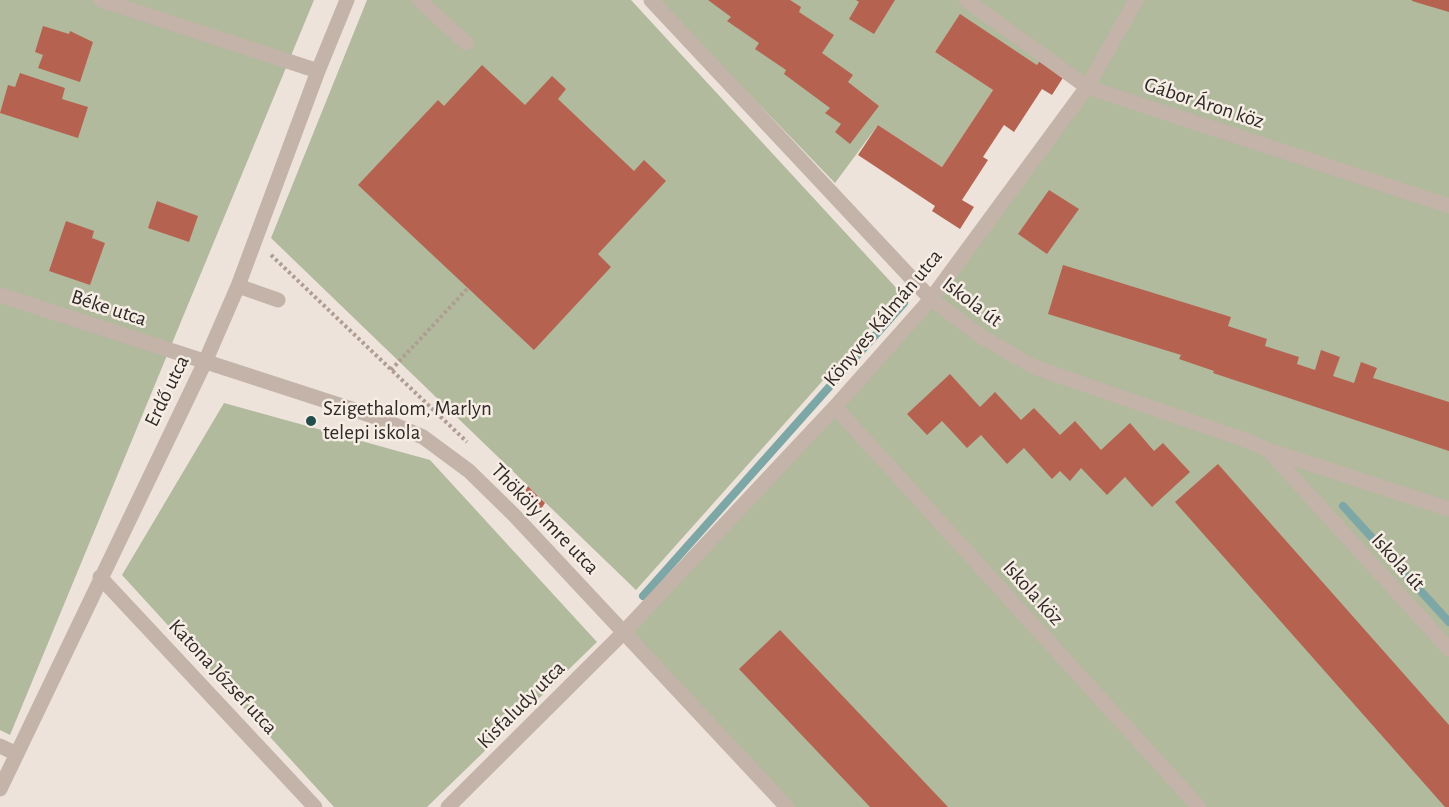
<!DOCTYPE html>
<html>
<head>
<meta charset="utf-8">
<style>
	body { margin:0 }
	canvas { display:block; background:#ede3da }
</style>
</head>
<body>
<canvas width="1449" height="807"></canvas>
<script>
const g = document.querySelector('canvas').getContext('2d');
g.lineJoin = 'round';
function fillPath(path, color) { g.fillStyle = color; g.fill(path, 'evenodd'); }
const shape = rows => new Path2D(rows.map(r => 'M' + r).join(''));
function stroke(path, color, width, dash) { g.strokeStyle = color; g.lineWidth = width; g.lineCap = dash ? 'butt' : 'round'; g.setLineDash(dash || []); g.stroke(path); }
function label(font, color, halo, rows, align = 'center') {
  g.font = font + ' "Alegreya Sans",sans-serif'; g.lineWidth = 5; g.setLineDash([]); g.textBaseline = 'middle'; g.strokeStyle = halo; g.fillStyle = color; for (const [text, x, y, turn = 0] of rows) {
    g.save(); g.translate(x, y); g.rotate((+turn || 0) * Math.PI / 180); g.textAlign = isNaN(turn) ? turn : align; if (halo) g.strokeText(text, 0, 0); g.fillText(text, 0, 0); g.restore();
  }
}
fillPath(shape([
	[0,0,314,0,10,735,0,730],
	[367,0,631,0,901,293,636,590,271,238],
	[658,0,1449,0,1449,807,787,807,623,633,931,299,1087,87,1037,65,960,15,935,52,993,90,942,167,878,125,835,183],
	[224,403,430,460,597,642,427,807,334,807,122,575]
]), '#b1ba9c');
stroke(shape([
	[1343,506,1449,622],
	[643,596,904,303]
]), '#7da6a6', 8);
fillPath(shape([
	[708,0,790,0,801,7,799,12,834,35,822,53,853,75,848,82,879,106,850,144,835,132,841,124,825,113,830,108,784,74,786,70,755,49,759,43,727,21,731,17],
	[856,0,895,0,874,34,849,19,859,2],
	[1449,0,1449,12,1412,1,1412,0],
	[960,14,1037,65,1042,58,1066,73,1052,95,1042,89,1014,132,1004,125,983,157,988,160,962,200,974,207,960,229,932,211,935,206,858,155,878,125,942,167,993,90,935,52],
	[43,26,69,34,70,31,93,42,80,82,38,68,43,55,35,52],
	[482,65,525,105,552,76,566,89,558,99,634,171,644,160,666,181,598,254,611,267,534,350,358,185,438,100,444,106],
	[20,73,65,88,62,99,88,107,78,138,0,113,8,85,15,87],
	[1049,190,1079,209,1047,254,1018,234],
	[157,201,198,216,189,242,148,228],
	[66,221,94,231,92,238,105,243,90,285,49,271],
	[1063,265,1231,317,1228,326,1267,339,1265,346,1299,357,1297,364,1315,370,1321,350,1340,357,1333,376,1354,383,1361,362,1377,368,1373,378,1449,402,1449,451,1213,373,1214,371,1179,359,1181,355,1048,314],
	[950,374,980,407,995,392,1021,420,1034,408,1060,435,1075,421,1101,450,1130,423,1154,451,1163,443,1190,472,1152,507,1125,477,1107,495,1081,468,1070,481,1060,471,1052,479,1024,448,1007,464,981,435,967,448,942,421,927,435,907,414],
	[1218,464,1449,725,1449,807,1445,807,1175,502],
	[528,486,545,503,541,509,524,493],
	[780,630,948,807,870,807,739,669]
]), '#b56350');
stroke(shape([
	[271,255,467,442],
	[391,370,468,288]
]), '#af9d92', 4, [3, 3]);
stroke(shape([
	[101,0,318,71],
	[419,0,466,43],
	[651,0,931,299,982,337,1034,367,1248,441,1268,450,1449,649],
	[966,0,1087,87,1449,206],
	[238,286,278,300],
	[0,295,376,417,423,437,469,471,514,515,787,807],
	[835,407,1199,807],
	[1271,451,1449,509],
	[100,577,315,807],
	[0,746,17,754],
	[0,789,205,362,238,286,318,71,347,0],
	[448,807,623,633,835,407,931,299,1087,87,1136,0]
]), '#c3b3a8', 15);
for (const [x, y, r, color] of [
	[311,421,6,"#224c4d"]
]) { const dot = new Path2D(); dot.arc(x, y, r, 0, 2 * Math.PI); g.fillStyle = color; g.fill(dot); stroke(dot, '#f6ede5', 2); }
label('21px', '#312927', '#f6ede5', [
	["Gábor Áron köz",1204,103,18],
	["Iskola út",972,302,37],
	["Béke utca",109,308,18],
	["Könyves Kálmán utca",883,318,-50],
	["Erdő utca",167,391,-64],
	["Thököly Imre utca",545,519,46],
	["Iskola út",1398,562,48],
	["Iskola köz",1033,593,48],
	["Katona József utca",223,677,47],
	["Kisfaludy utca",521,705,-45]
]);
label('21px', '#312927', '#f6ede5', [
	["Szigethalom, Marlyn",323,409],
	["telepi iskola",323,433]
], 'left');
</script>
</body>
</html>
